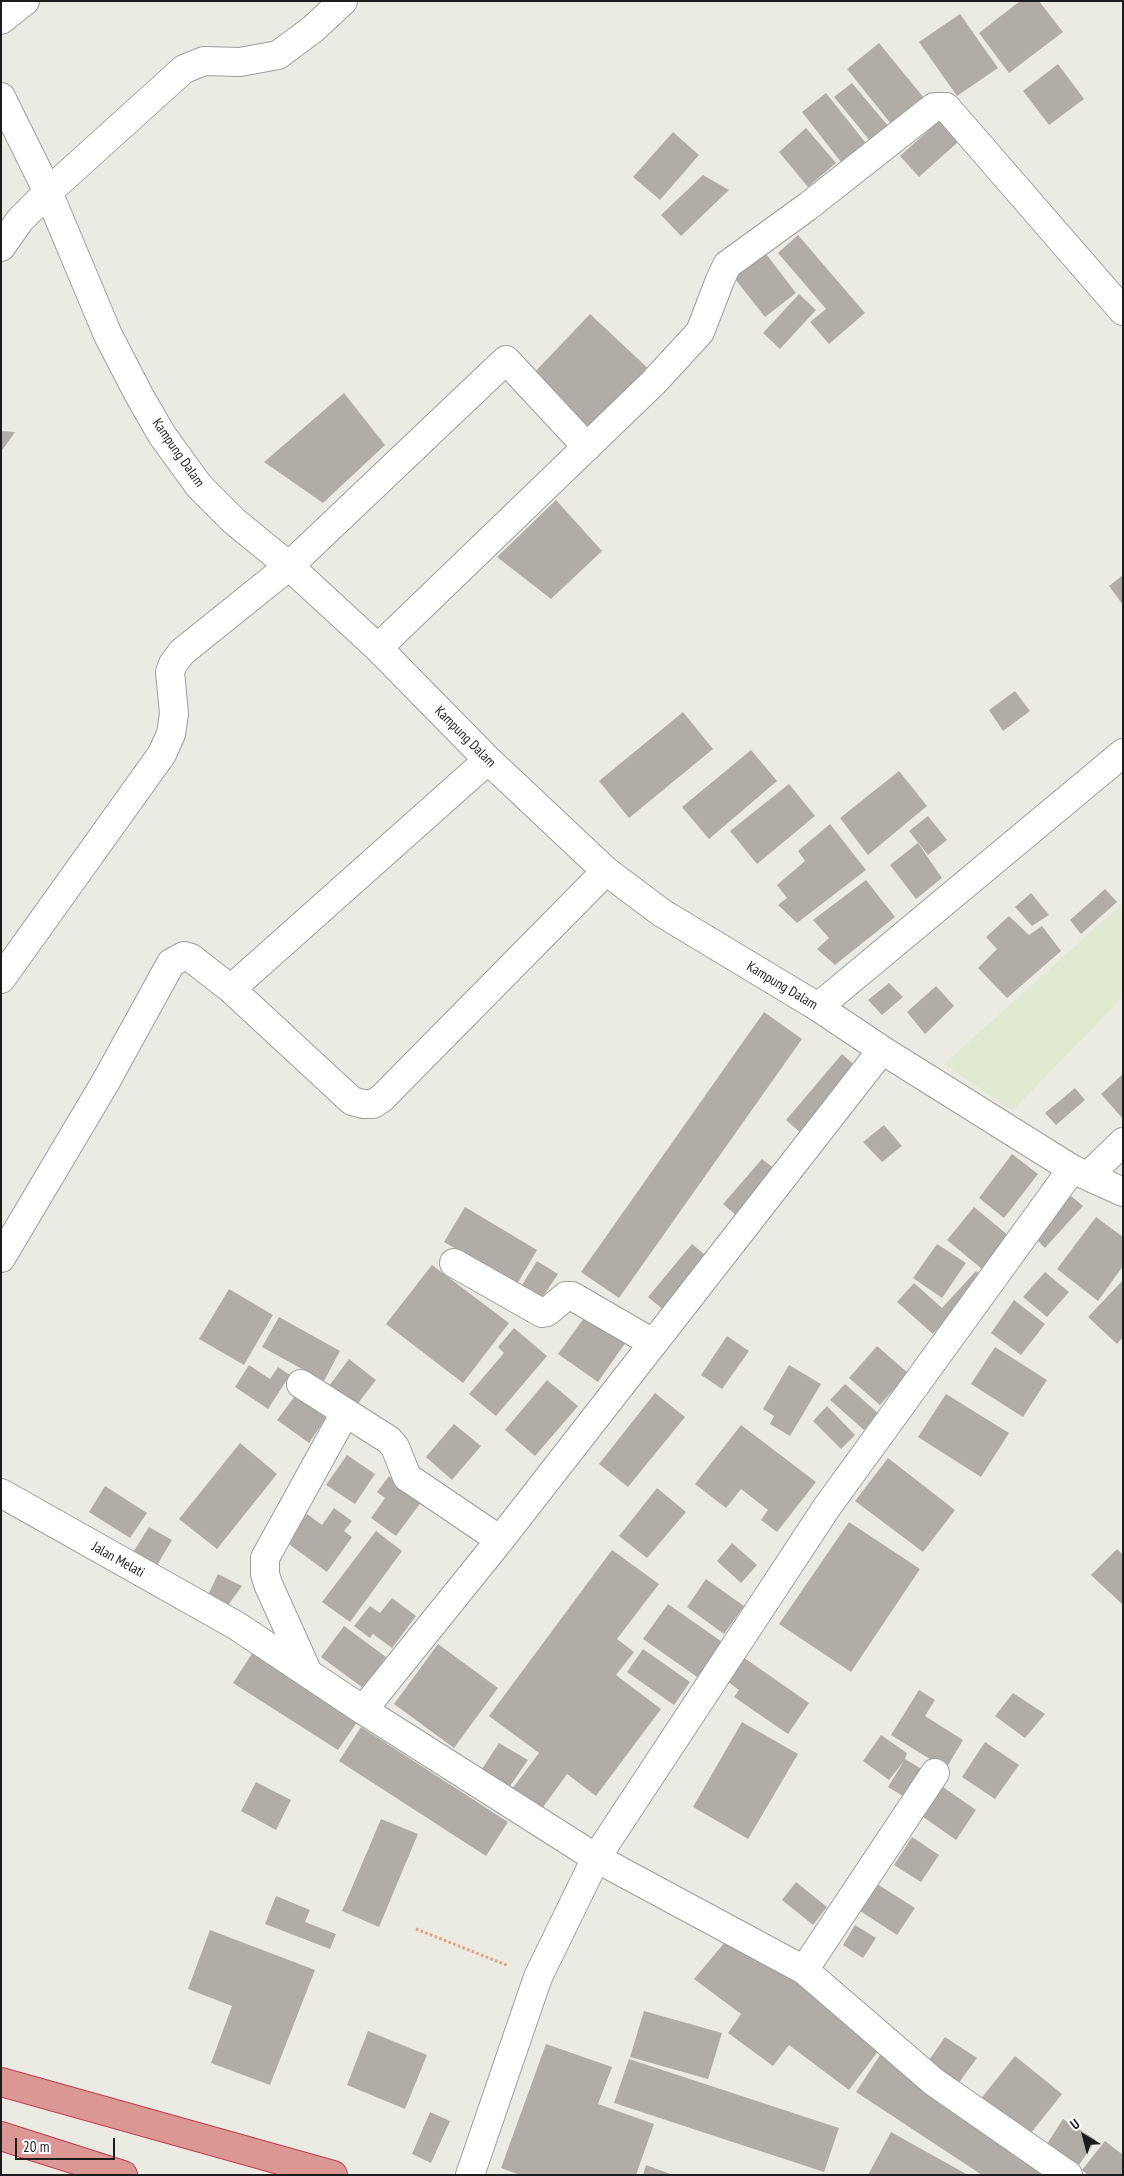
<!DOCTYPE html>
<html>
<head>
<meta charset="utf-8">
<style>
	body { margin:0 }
	#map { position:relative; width:1124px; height:2176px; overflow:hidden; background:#ecebe3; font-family:"PT Sans Narrow",sans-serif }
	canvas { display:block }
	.frame { position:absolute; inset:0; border:2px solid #1c1c1c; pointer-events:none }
	.north { position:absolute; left:1059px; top:2111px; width:50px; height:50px; -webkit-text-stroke:4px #fff; paint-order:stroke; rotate:323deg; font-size:14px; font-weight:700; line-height:20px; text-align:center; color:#1c1c1c }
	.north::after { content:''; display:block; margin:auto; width:18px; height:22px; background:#1c1c1c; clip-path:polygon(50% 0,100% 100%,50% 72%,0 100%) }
	.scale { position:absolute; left:15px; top:2138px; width:100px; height:22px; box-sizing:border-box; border:2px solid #1c1c1c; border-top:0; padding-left:6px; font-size:15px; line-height:18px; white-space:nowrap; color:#1c1c1c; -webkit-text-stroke:4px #fff; paint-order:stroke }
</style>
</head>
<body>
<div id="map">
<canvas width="1124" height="2176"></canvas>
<div class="frame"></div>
<div class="north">U</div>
<div class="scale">20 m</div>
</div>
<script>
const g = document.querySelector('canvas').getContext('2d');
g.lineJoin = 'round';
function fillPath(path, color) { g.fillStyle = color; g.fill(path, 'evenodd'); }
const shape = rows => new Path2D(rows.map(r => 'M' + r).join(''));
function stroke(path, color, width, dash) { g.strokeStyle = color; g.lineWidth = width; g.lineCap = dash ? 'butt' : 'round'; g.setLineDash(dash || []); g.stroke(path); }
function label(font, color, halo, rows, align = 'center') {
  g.font = font + ' "PT Sans Narrow",sans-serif'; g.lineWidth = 4; g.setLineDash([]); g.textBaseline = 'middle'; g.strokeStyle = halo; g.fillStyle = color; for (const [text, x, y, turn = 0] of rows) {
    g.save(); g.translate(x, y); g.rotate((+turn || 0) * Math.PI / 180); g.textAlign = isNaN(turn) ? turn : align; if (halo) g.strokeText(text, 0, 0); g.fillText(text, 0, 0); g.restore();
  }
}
fillPath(shape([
	[1123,903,1123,997,1012,1111,944,1064]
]), '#e1e9d0');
fillPath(shape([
	[1020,1,1039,1,1063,32,1009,73,979,33],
	[960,14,998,68,957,96,919,42],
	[879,43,924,98,891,124,847,69],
	[1058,64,1084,99,1049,125,1023,91],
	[852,83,889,127,871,142,834,97],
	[826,93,869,147,844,166,802,112],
	[939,121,958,142,919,177,900,156],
	[806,128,836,163,808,187,779,152],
	[673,132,699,155,660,200,633,177],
	[703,175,729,190,681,236,661,215],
	[798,235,865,313,829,344,810,322,826,309,778,253],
	[763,250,796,293,765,317,731,274],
	[799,294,816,310,780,349,763,333],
	[590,314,651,371,598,435,531,376],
	[344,393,385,445,323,503,264,462],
	[1,431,15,432,1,452],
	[556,500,602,551,551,599,497,557],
	[1123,575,1123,605,1109,586],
	[1015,691,1030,711,1003,731,989,710],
	[683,712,713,749,629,818,599,781],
	[751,750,777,781,709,839,682,807],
	[899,771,927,806,868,855,840,818],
	[789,784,815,816,757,864,730,831],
	[928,816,947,840,928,855,909,831],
	[830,824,866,870,797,923,778,905,787,898,777,885,805,861,798,851],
	[918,843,942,878,916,899,890,865],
	[866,880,895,917,835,965,817,949,829,938,813,920],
	[1105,889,1117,902,1081,934,1070,920],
	[1031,893,1049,915,1032,926,1015,907],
	[1009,916,1029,935,1042,926,1061,951,1007,998,978,968,997,949,986,937],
	[889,983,903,997,882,1015,868,1000],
	[936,986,954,1006,925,1034,907,1012],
	[764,1012,802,1039,619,1298,581,1272],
	[842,1054,858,1068,802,1134,786,1120],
	[1123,1074,1123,1119,1101,1094],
	[1075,1088,1085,1100,1056,1125,1045,1113],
	[884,1125,902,1146,882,1162,863,1142],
	[1012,1154,1038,1174,1004,1218,979,1198],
	[762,1159,776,1170,737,1216,723,1204],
	[1070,1195,1083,1206,1045,1248,1033,1236],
	[465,1207,537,1250,517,1284,444,1242],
	[974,1207,1009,1236,982,1269,947,1240],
	[1096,1217,1123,1237,1123,1266,1098,1301,1057,1269],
	[692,1244,710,1259,666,1312,648,1297],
	[937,1244,966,1263,942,1298,913,1278],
	[537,1261,558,1274,540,1301,520,1288],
	[432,1265,509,1323,463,1383,386,1324],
	[976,1271,983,1278,933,1334,897,1302,914,1283,942,1308],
	[1045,1272,1069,1292,1047,1317,1023,1297],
	[1123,1280,1123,1337,1117,1344,1088,1317],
	[229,1289,273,1315,244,1365,199,1339],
	[1014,1300,1045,1324,1021,1355,991,1333],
	[587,1314,626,1342,598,1382,558,1354],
	[279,1317,340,1351,324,1381,262,1347],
	[514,1328,547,1356,496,1416,469,1394,504,1353,498,1347],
	[727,1336,749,1351,722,1389,701,1375],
	[877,1346,908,1373,880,1405,849,1378],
	[995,1347,1047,1380,1023,1417,971,1384],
	[349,1359,376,1380,356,1406,329,1386],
	[249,1365,270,1379,278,1367,290,1375,268,1409,235,1387],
	[789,1365,821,1384,790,1436,770,1424,774,1416,763,1409],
	[547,1380,578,1406,535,1456,505,1430],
	[845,1384,879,1414,864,1430,830,1400],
	[655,1393,685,1417,628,1487,599,1464],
	[946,1394,1009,1433,981,1477,918,1437],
	[295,1396,326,1418,309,1443,277,1420],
	[827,1406,855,1435,841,1449,813,1421],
	[454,1424,481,1446,452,1480,426,1457],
	[741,1425,816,1482,777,1532,761,1520,768,1510,741,1489,726,1508,695,1484],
	[240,1443,277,1474,217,1549,179,1519],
	[347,1455,375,1474,355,1504,326,1485],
	[888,1458,955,1510,923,1552,855,1501],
	[389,1476,422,1501,396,1536,371,1518,385,1498,377,1492],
	[105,1486,147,1513,130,1538,89,1512],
	[657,1488,686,1512,647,1558,619,1536],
	[334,1508,352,1521,344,1531,352,1537,327,1572,286,1542,307,1514,322,1525],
	[849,1522,920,1569,851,1672,779,1624],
	[149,1527,172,1540,156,1567,132,1554],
	[376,1531,402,1551,350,1622,322,1602],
	[732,1543,757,1565,741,1583,717,1561],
	[1117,1549,1123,1555,1123,1605,1091,1575],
	[612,1550,659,1584,617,1639,634,1652,616,1675,661,1709,596,1796,567,1774,541,1810,512,1789,539,1753,489,1716],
	[218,1574,242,1586,226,1608,208,1595],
	[706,1579,744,1606,724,1634,687,1607],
	[392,1598,416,1616,392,1648,373,1634,370,1638,354,1626,370,1606,380,1613],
	[668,1604,725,1644,700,1679,643,1639],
	[344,1626,386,1657,363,1688,321,1657],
	[438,1644,498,1688,454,1748,394,1704],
	[257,1646,362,1715,338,1750,233,1683],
	[643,1649,690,1682,674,1705,627,1672],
	[743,1657,809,1703,788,1734,734,1697,739,1690,727,1681],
	[919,1690,935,1700,925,1716,963,1740,946,1769,891,1735],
	[1013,1693,1045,1714,1025,1738,995,1716],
	[742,1722,798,1754,748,1839,693,1807],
	[361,1727,508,1822,486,1856,339,1761],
	[881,1735,907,1753,905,1759,925,1771,908,1799,888,1787,904,1761,889,1780,863,1761],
	[985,1742,1019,1765,995,1799,962,1777],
	[499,1743,528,1760,508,1789,480,1772],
	[256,1782,291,1800,276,1830,241,1811],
	[940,1785,976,1810,956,1840,919,1814],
	[381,1819,418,1834,379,1927,342,1911],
	[912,1837,939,1855,921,1882,894,1865],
	[796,1882,827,1907,813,1925,782,1900],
	[874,1882,915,1908,897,1935,857,1909],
	[276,1896,310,1910,305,1922,336,1934,330,1949,265,1924],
	[855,1925,876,1938,863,1958,843,1945],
	[210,1930,315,1970,270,2085,211,2063,232,2006,188,1989],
	[731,1935,884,2043,849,2090,789,2045,773,2066,728,2033,741,2014,694,1979],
	[644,2011,722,2033,708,2079,630,2057],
	[368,2031,427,2055,405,2109,347,2085],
	[945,2037,977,2058,958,2084,927,2063],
	[546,2044,612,2067,598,2104,654,2124,636,2175,520,2175,501,2168],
	[882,2052,1059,2175,982,2175,856,2092],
	[1015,2056,1062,2094,1027,2138,980,2100],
	[629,2059,839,2128,824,2172,614,2103],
	[430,2112,450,2121,431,2163,412,2154],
	[1063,2119,1096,2140,1079,2165,1047,2144],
	[891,2132,968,2175,868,2175],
	[1105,2141,1123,2155,1123,2175,1088,2175,1082,2170],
	[646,2165,673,2175,643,2175]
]), '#b1ada6');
const minor = shape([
	[1,20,25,1],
	[1,97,48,192,108,335,139,395,162,435,199,486,234,521,289,566,378,648,488,760,606,871,662,913,818,1007,882,1050,1072,1169,1123,1192],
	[1,247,20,220,48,192,184,69,204,61,240,62,278,55,313,29,343,1],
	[378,648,653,383,700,332,720,280,727,265,807,207,934,107,946,107,1123,311],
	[488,760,231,989,352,1101,363,1104,373,1104,382,1098,606,871],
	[1,979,162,754,171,734,174,714,170,672,173,664,182,652,289,566,506,360,587,447],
	[818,1007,1123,753],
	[882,1050,500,1540,363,1710,596,1858,827,1507,1072,1169],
	[1088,1176,1123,1142],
	[1,1258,105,1083,171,963,184,956,191,958,231,989],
	[454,1263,542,1313,547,1312,566,1296,572,1296,653,1343],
	[301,1384,389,1440,395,1447,407,1477,500,1540],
	[1,1493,237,1626,363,1710],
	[308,1673,268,1584,265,1574,265,1558,345,1413],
	[804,1970,934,2082,1068,2175],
	[470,2175,538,1977,596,1858,804,1970,935,1773]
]);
const highway = shape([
	[1,2082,333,2175],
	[1,2136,123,2175]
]);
stroke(minor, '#9d9d9d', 30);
stroke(highway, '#c13a49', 30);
stroke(shape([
	[416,1929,509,1966]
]), '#e79e79', 3, [2.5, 2.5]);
stroke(minor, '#fff', 28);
stroke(highway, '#da9794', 28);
label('14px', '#1c1c1c', '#fff', [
	["Kampung Dalam",178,453,55],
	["Kampung Dalam",465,737,45],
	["Kampung Dalam",782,986,31],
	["Jalan Melati",118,1560,29]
]);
</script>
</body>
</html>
